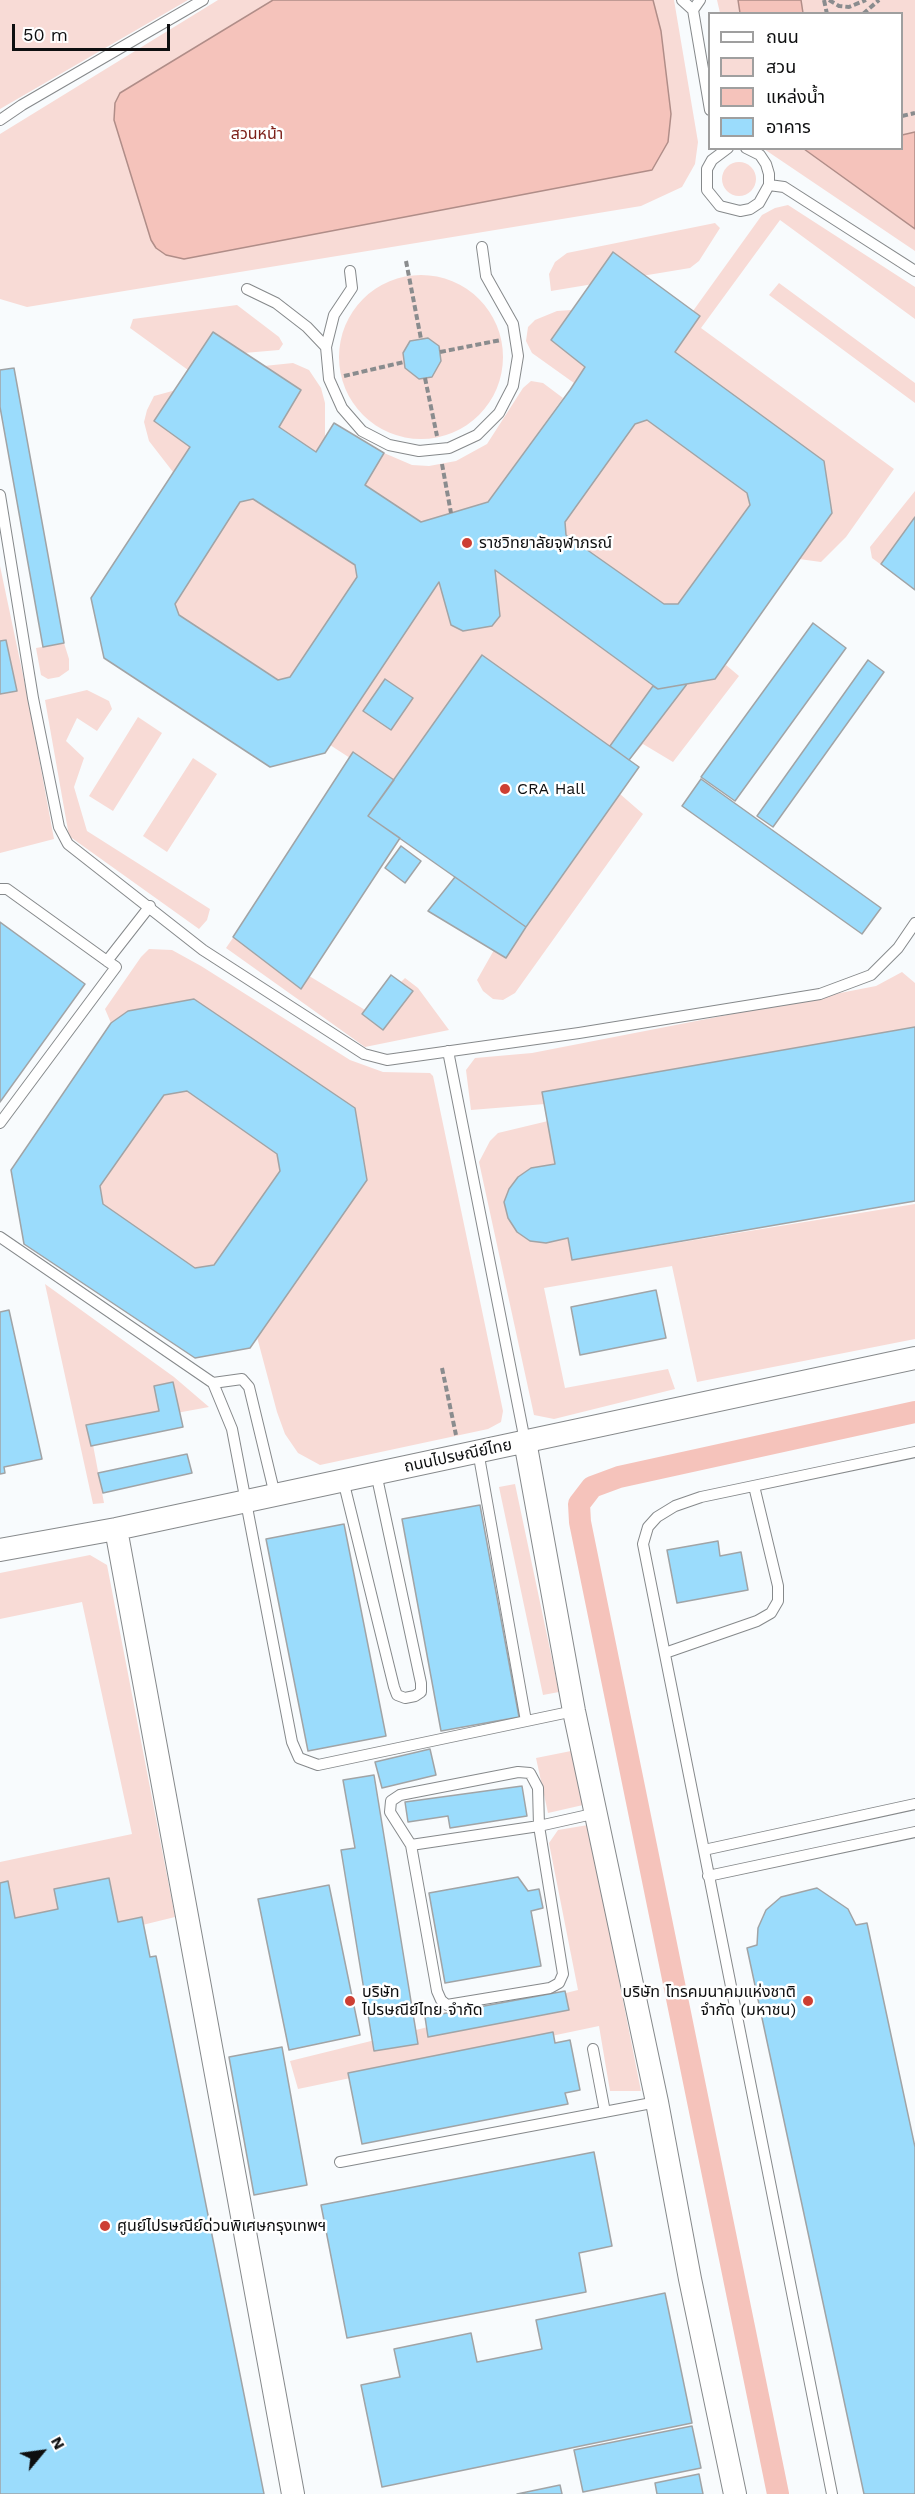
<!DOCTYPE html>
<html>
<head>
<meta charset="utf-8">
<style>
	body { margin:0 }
	#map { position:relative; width:915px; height:2494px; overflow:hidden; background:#f8fbfd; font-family:"Work Sans","Noto Sans Thai",sans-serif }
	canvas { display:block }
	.legend { position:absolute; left:708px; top:12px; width:195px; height:138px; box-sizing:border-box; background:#fff; border:2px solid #9f9f9f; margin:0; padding:8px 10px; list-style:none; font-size:18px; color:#0e0f10 }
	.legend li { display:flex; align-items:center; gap:12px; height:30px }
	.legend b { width:30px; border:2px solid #9f9f9f }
	.north { position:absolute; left:12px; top:2422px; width:60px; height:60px; -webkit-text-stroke:4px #fff; paint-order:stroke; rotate:61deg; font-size:16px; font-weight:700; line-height:24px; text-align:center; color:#0e0f10 }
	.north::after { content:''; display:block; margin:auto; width:21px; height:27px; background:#0e0f10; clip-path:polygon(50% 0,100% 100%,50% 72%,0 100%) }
	.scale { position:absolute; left:12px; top:24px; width:158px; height:27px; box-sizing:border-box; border:3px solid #0e0f10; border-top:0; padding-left:8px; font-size:18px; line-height:21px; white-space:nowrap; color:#0e0f10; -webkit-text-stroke:4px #fff; paint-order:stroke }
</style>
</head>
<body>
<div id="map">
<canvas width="915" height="2494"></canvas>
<ul class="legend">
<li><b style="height:8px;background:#fff"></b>ถนน</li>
<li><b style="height:16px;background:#f8dbd6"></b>สวน</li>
<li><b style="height:16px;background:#f5c3bb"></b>แหล่งน้ำ</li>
<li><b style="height:16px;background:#9bdcfc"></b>อาคาร</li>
</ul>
<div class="north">N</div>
<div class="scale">50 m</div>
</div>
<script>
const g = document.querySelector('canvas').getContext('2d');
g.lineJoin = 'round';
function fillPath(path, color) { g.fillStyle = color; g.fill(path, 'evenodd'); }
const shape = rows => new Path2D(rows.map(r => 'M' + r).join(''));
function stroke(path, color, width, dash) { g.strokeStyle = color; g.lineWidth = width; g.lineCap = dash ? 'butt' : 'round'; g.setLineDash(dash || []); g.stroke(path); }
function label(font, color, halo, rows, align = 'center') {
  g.font = font + ' "Work Sans","Noto Sans Thai",sans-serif'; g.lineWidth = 5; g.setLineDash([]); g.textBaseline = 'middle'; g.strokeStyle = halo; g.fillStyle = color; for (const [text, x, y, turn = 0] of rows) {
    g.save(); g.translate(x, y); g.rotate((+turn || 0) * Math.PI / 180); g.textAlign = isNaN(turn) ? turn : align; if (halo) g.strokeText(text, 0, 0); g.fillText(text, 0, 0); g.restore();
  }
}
fillPath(shape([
	[0,0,188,0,0,109],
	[218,0,674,0,698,142,695,164,682,187,641,206,27,307,0,299,0,134],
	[717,0,915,0,915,251,764,149,902,148,902,14,720,13],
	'722 179a17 17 0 1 1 34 0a17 17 0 1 1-34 0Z',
	[788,205,915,287,915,319,780,220,701,328,894,469,846,537,821,562,799,559,832,513,824,461,675,352,693,311,762,215,775,208],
	[715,223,720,228,699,261,690,268,551,291,549,274,555,262,567,253],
	'339 357a82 82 0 1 1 164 0a82 82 0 1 1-164 0Z',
	[779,283,915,383,915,403,769,295],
	[237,305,279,337,283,344,279,350,244,353,213,332,188,370,130,328,133,319],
	[572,310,551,340,585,367,574,383,532,353,526,341,528,327,535,320,557,311],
	[293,363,309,370,321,388,325,403,325,438,316,452,190,447,173,472,149,441,144,422,147,410,154,396,264,366],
	[531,381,543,383,563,398,488,502,421,522,365,485,384,453,412,465,429,466,456,461,487,444,523,388],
	[647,420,747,493,750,505,678,604,664,604,566,535,565,522,635,424],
	[915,491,915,590,872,558,870,547],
	[253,499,355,565,357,577,290,677,279,680,179,615,175,604,240,502],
	[0,566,27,694,54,839,0,853],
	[495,570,657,689,715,679,726,665,739,676,673,762,643,744,629,760,482,655,390,784,330,745,439,582],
	[64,643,69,659,69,670,59,677,48,679,41,675,36,648],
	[87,690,109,701,112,709,97,731,77,718,66,741,84,758,74,787,87,831,210,909,207,920,199,929,69,836,45,700],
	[138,717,162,733,113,811,89,796],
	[193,758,217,774,167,852,143,836],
	[620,794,643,814,515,993,503,1000,493,999,483,991,477,980,494,950,506,957],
	[237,932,370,1013,405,978,418,988,449,1030,365,1047,226,948],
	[149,949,172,950,201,966,350,1060,383,1072,430,1073,433,1076,503,1411,501,1422,488,1429,320,1465,298,1453,285,1434,277,1412,257,1337,367,1180,355,1108,194,999,128,1011,111,1023,105,1009,141,957],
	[902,972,915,983,915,1028,545,1104,471,1110,466,1070,475,1058,532,1053,876,986],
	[187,1091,277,1154,280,1171,214,1265,195,1268,103,1204,100,1186,164,1095],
	[548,1121,572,1260,915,1204,915,1339,697,1382,672,1266,544,1288,565,1388,668,1369,675,1389,554,1419,534,1415,479,1162,490,1141,498,1133],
	[45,1284,174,1377,209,1407,90,1429,104,1503,93,1504],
	[515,1484,559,1692,543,1695,499,1487],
	[90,1555,107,1565,175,1917,0,1960,0,1862,132,1834,82,1602,0,1619,0,1573],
	[571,1751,583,1805,548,1813,536,1758],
	[588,1825,641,2091,610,2091,599,2026,298,2089,290,2061,578,1990,549,1843,558,1830]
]), '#f8dbd6');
const water = shape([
	[273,0,653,0,661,31,671,114,668,142,652,170,184,259,166,255,156,248,151,240,114,120,115,103,120,93,273,0],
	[738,0,801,0,803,13,740,13,738,0],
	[915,132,915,229,804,149,902,148,902,135,915,132]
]);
fillPath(water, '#f5c3bb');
stroke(water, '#b08d88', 1.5);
stroke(shape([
	[778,2494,580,1522,579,1504,592,1487,619,1477,915,1412]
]), '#f5c3bb', 22);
const building = shape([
	[613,252,700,316,675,352,824,461,832,513,715,679,658,689,495,570,500,616,492,626,463,631,451,625,439,582,325,753,270,767,104,658,91,598,190,447,154,421,213,332,301,390,279,427,316,452,334,423,384,453,365,485,421,522,488,502,570,390,585,367,551,340,613,252],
	[647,420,747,493,750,505,678,604,664,604,566,535,565,522,635,424,647,420],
	[253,499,355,565,357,577,290,677,278,680,179,615,175,604,240,502,253,499],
	[428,338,439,346,441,361,432,377,419,379,405,368,403,353,410,341,428,338],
	[14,368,64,643,43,647,0,407,0,370,14,368],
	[915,517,915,590,881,564,915,517],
	[813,623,846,648,735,801,701,777,813,623],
	[6,640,17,691,0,694,0,641,6,640],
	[482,655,639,767,526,927,368,816,482,655],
	[868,660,884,672,773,827,757,816,868,660],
	[385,679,413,698,391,730,363,711,385,679],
	[687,684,629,760,610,746,653,686,658,689,687,684],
	[353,752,394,780,368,816,400,838,301,989,233,937,353,752],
	[701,779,881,908,862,934,682,806,701,779],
	[401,846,421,861,405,883,385,868,401,846],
	[455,877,526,927,506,958,428,911,455,877],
	[0,922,85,984,0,1102,0,922],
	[391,975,413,991,383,1030,362,1014,391,975],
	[194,999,355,1108,367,1180,250,1348,195,1358,24,1244,11,1170,111,1023,128,1011,194,999],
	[187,1091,277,1154,280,1171,214,1265,195,1268,103,1204,100,1186,164,1095,187,1091],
	[915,1027,915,1201,572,1260,568,1238,546,1243,530,1241,517,1232,508,1218,504,1202,509,1189,518,1177,531,1168,555,1164,542,1092,915,1027],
	[656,1290,666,1338,580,1355,571,1307,656,1290],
	[9,1310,42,1459,4,1467,5,1473,0,1474,0,1312,9,1310],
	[173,1382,183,1427,91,1446,86,1425,159,1411,154,1386,173,1382],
	[187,1454,192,1473,103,1493,98,1473,187,1454],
	[480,1505,519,1717,441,1731,402,1519,480,1505],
	[344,1524,386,1736,308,1751,266,1539,344,1524],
	[718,1541,720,1556,741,1552,748,1590,677,1603,667,1550,718,1541],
	[430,1749,436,1775,382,1788,375,1762,430,1749],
	[374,1775,418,2044,374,2051,341,1850,355,1848,343,1780,374,1775],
	[522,1786,527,1816,450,1828,448,1816,408,1822,405,1802,522,1786],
	[518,1877,528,1891,539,1889,543,1908,531,1911,541,1966,445,1983,429,1893,518,1877],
	[109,1878,118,1922,142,1917,150,1957,156,1956,264,2494,0,2494,0,1883,8,1881,15,1918,58,1909,54,1889,109,1878],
	[329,1885,360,2035,289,2050,258,1899,329,1885],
	[817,1888,848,1909,856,1925,867,1923,915,2147,915,2494,864,2494,747,1948,757,1945,758,1928,766,1910,781,1897,817,1888],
	[565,1991,569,2010,428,2037,425,2017,565,1991],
	[553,2032,555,2043,570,2040,580,2090,565,2093,568,2104,362,2144,348,2073,553,2032],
	[282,2047,307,2185,254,2195,229,2057,282,2047],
	[594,2152,612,2246,579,2253,586,2292,347,2338,321,2205,594,2152],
	[665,2293,692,2423,382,2487,361,2385,400,2377,394,2349,471,2333,477,2362,542,2349,536,2320,665,2293],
	[692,2426,701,2468,583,2492,574,2450,692,2426],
	[699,2474,703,2494,657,2494,655,2483,699,2474],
	[560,2485,562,2494,517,2494,560,2485]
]);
fillPath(building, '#9bdcfc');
stroke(building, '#a1a4a6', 1.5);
const service = shape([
	[682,0,693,10,710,110],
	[693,10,700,0],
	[0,120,22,105,203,0],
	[728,148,712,160,707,169,707,190,720,206,740,211,750,209,759,203,769,185,769,174,766,164,760,155,746,148],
	[769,185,784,187,915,271],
	[350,271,352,288,334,315,326,347,329,379,342,408,362,431,389,445,419,451,449,448,477,435,499,413,513,386,518,356,513,324,486,276,482,247],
	[247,289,276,303,307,327,326,347],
	[0,495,33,698,59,827,68,844,203,950,364,1054,387,1060,579,1033,820,994,871,975,898,948,915,923],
	[0,889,7,889,107,961],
	[448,1051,525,1441],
	[0,1123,116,967,107,961,150,906],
	[0,1237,213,1383,232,1429,292,1742,299,1758,318,1765,574,1711],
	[213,1383,242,1379,249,1387,275,1495],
	[478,1451,526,1721],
	[343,1480,394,1687,397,1695,405,1698,415,1696,421,1692,421,1683,376,1473],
	[665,1653,757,1621,771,1613,778,1601,778,1586,754,1486],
	[518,1772,530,1773,538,1788,539,1826,563,1974,559,1983,550,1988,447,2005,441,2000,437,1991,411,1845,390,1812,391,1801,400,1795,518,1772],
	[411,1845,539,1826,597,1813],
	[704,1850,915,1804],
	[708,1876,915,1832],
	[593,2049,605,2112],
	[340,2162,657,2102],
	[832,2494,643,1544,648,1527,657,1517,675,1506,701,1497,915,1452]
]);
const minor = shape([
	[525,1441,574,1711,657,2102,690,2279,735,2494],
	[116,1529,293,2494],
	[0,1550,116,1529,915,1358]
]);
stroke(service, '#86898b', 12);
stroke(minor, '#86898b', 24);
stroke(shape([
	[824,0,827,14],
	[829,0,839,6,849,7,866,0],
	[863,14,879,0],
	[902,116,915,113],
	[406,261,421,339],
	[440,352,501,340],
	[344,376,404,362],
	[425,378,437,436],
	[442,464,451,513],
	[442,1368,456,1435]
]), '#8a8c8e', 4, [6, 3]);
stroke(service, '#fff', 10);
stroke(minor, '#fff', 22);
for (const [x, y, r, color] of [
	[467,543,6,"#cd3f33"],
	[505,789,6,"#cd3f33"],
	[350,2001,6,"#cd3f33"],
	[808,2001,6,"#cd3f33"],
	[105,2226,6,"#cd3f33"]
]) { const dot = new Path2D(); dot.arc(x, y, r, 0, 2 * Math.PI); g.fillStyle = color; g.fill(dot); stroke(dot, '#fff', 2); }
label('16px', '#7d2019', '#fff', [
	["สวนหน้า",257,134]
]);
label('16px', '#0e0f10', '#fff', [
	["ราชวิทยาลัยจุฬาภรณ์",479,543],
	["CRA Hall",517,789],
	["บริษัท",362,1992],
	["ไปรษณีย์ไทย จำกัด",362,2010],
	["บริษัท โทรคมนาคมแห่งชาติ",796,1992,"right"],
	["จำกัด (มหาชน)",796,2010,"right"],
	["ศูนย์ไปรษณีย์ด่วนพิเศษกรุงเทพฯ",117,2226]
], 'left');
label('16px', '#0e0f10', '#fff', [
	["ถนนไปรษณีย์ไทย",458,1456,-12]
]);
</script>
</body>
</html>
